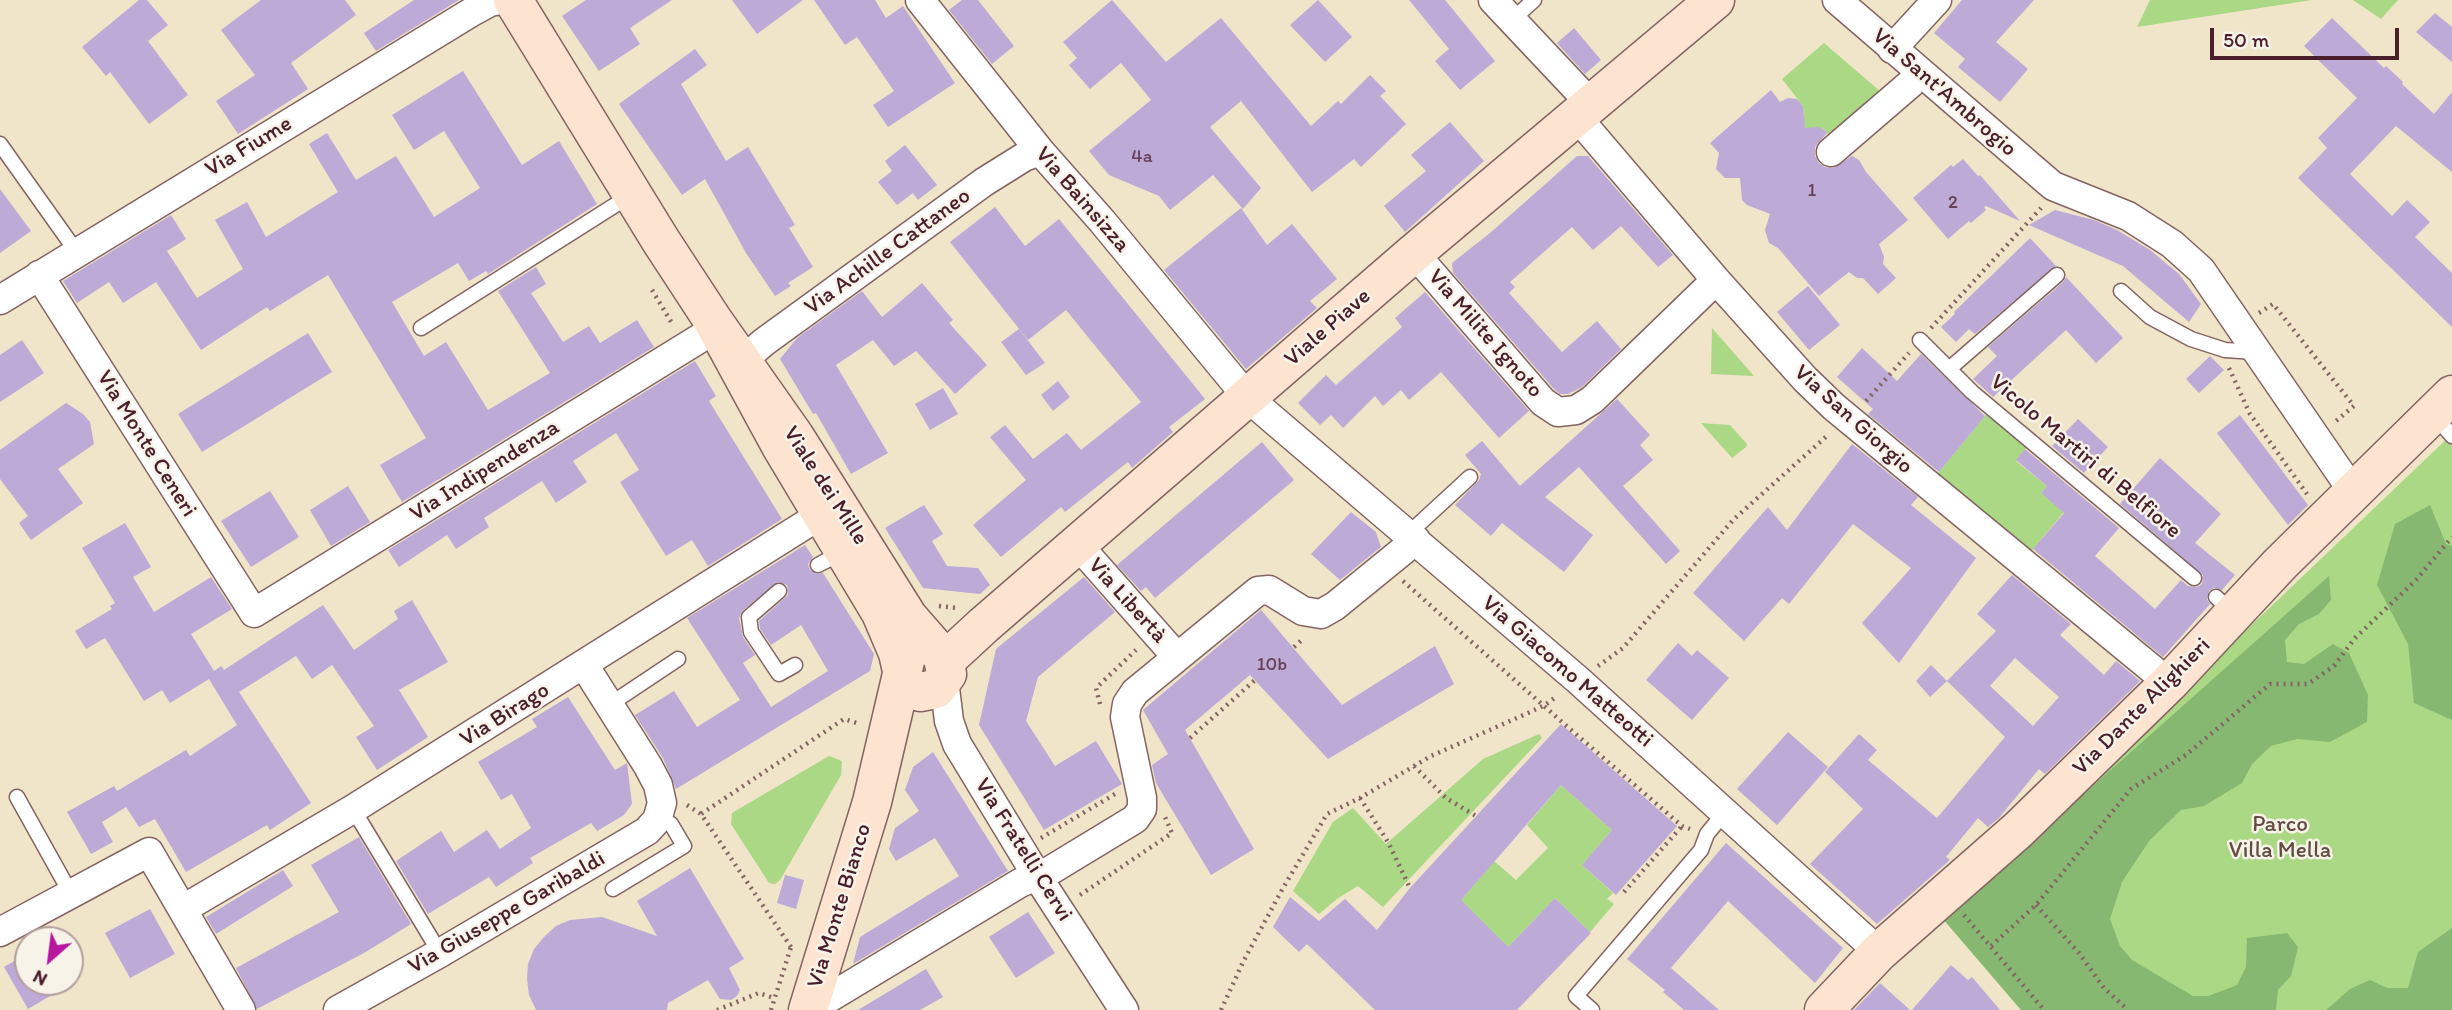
<!DOCTYPE html>
<html>
<head>
<meta charset="utf-8">
<style>
	body { margin:0 }
	#map { position:relative; width:2452px; height:1010px; overflow:hidden; background:#f0e4c9; font-family:Itim,sans-serif }
	canvas { display:block }
	.north { position:absolute; left:14px; top:926px; width:70px; height:70px; box-sizing:border-box; background:#f7f3e8; border:2px solid #b29e9c; border-radius:50%; rotate:208deg; font-size:19px; font-weight:700; line-height:28px; text-align:center; color:#4a1f2b }
	.north::after { content:''; display:block; margin:auto; width:24px; height:32px; background:#b5179e; clip-path:polygon(50% 0,100% 100%,50% 72%,0 100%) }
	.scale { position:absolute; left:2210px; top:28px; width:189px; height:32px; box-sizing:border-box; border:4px solid #4a1f2b; border-top:0; padding-left:9px; font-size:21px; line-height:24px; white-space:nowrap; color:#4a1f2b; -webkit-text-stroke:5px #f7f3e8; paint-order:stroke }
</style>
</head>
<body>
<div id="map">
<canvas width="2452" height="1010"></canvas>
<div class="north">N</div>
<div class="scale">50 m</div>
</div>
<script>
const g = document.querySelector('canvas').getContext('2d');
g.lineJoin = 'round';
function fillPath(path, color) { g.fillStyle = color; g.fill(path, 'evenodd'); }
const shape = rows => new Path2D(rows.map(r => 'M' + r).join(''));
function stroke(path, color, width, dash) { g.strokeStyle = color; g.lineWidth = width; g.lineCap = dash ? 'butt' : 'round'; g.setLineDash(dash || []); g.stroke(path); }
function label(font, color, halo, rows, align = 'center') {
  g.font = font + ' Itim,sans-serif'; g.lineWidth = 5; g.setLineDash([]); g.textBaseline = 'middle'; g.strokeStyle = halo; g.fillStyle = color; for (const [text, x, y, turn = 0] of rows) {
    g.save(); g.translate(x, y); g.rotate((+turn || 0) * Math.PI / 180); g.textAlign = isNaN(turn) ? turn : align; if (halo) g.strokeText(text, 0, 0); g.fillText(text, 0, 0); g.restore();
  }
}
fillPath(shape([
	[2150,0,2312,0,2137,27],
	[2353,0,2398,0,2381,19],
	[1824,43,1888,98,1829,138,1826,131,1819,127,1807,129,1799,121,1804,115,1803,106,1782,79],
	[1712,328,1754,376,1711,374],
	[1988,412,2028,446,2016,461,2047,486,2041,493,2064,512,2028,555,1934,478],
	[1701,423,1730,425,1747,444,1746,447,1732,458],
	[2452,434,2452,1010,2021,1010,1943,919],
	[1539,734,1542,738,1383,907,1358,886,1338,898,1319,914,1293,891,1333,822,1353,808,1386,844,1483,759],
	[829,756,842,761,841,775,780,880,775,884,769,883,731,824,732,813],
	[1561,785,1612,830,1582,865,1613,893,1607,899,1614,904,1590,932,1555,898,1454,1003,1461,900,1494,861,1516,880,1548,848,1527,825]
]), '#aad885');
fillPath(shape([
	[2430,505,2446,544,2452,546,2452,720,2414,703,2408,644,2377,585,2395,524],
	[2329,576,2331,600,2319,614,2299,624,2285,640,2287,662,2304,664,2333,644,2349,653,2368,695,2367,722,2330,742,2297,739,2271,746,2252,764,2242,783,2204,806,2181,810,2150,840,2137,859,2122,882,2110,919,2120,946,2132,960,2193,996,2208,996,2237,985,2246,967,2247,938,2287,933,2298,947,2291,976,2278,990,2276,1010,2021,1010,1943,919],
	[2452,928,2452,1010,2326,1010,2350,989,2370,980,2387,988,2408,988,2418,952]
]), '#87b872');
fillPath(shape([
	[139,0,147,0,168,25,148,41,188,95,149,124,110,72,106,76,82,47],
	[261,0,345,0,356,15,291,63,308,89,238,134,216,101,255,75,221,30],
	[414,0,459,0,376,51,364,33],
	[586,0,672,0,630,28,640,44,599,71,562,16],
	[732,0,803,0,757,34],
	[814,0,875,0,886,18,903,6,955,83,888,127,873,105,894,91,857,37,845,45],
	[962,0,978,0,1014,46,992,64,949,10],
	[1112,0,1166,62,1221,18,1311,126,1338,101,1341,104,1370,75,1386,91,1380,96,1406,124,1361,167,1354,159,1312,192,1241,101,1210,127,1261,188,1243,209,1213,175,1170,210,1159,196,1109,175,1089,151,1151,100,1121,63,1090,89,1069,65,1077,58,1063,42],
	[1318,0,1352,37,1325,62,1290,25],
	[1409,0,1445,0,1495,61,1460,90,1435,61,1449,49],
	[1962,0,2034,0,1996,42,2028,69,2000,102,1958,67,1965,59,1934,33],
	[2435,13,2452,27,2452,62,2416,32],
	[2332,18,2384,68,2386,66,2403,82,2402,84,2434,114,2452,92,2452,172,2396,126,2350,174,2392,216,2407,200,2430,222,2415,237,2452,273,2452,327,2298,178,2327,148,2318,138,2357,98,2304,46],
	[1574,28,1601,60,1585,74,1557,43],
	[695,49,707,65,681,84,726,161,748,147,795,225,789,228,813,267,788,283,791,286,775,296,746,253,705,179,682,195,619,104],
	[463,71,522,165,559,141,597,204,488,274,486,271,469,281,458,263,392,302,424,356,446,342,488,410,550,373,498,291,536,267,546,284,531,293,563,342,589,326,600,343,637,320,654,347,402,502,380,465,426,438,328,275,270,311,267,307,201,350,156,282,123,303,109,282,77,303,63,281,171,215,186,239,167,251,197,298,243,269,215,220,247,202,266,237,338,192,309,144,327,133,356,180,396,156,434,217,480,188,444,131,414,150,392,115],
	[1771,90,1780,102,1788,98,1797,99,1803,106,1805,128,1819,127,1826,131,1827,133,1815,147,1815,156,1819,163,1825,167,1833,168,1852,156,1859,160,1866,172,1908,220,1879,244,1884,257,1883,264,1896,278,1878,294,1863,278,1857,278,1849,272,1819,296,1778,248,1769,243,1765,230,1770,214,1747,205,1742,200,1740,178,1725,178,1716,169,1719,153,1710,143],
	[1450,122,1484,161,1405,232,1384,206,1426,171,1411,155],
	[905,145,937,185,918,200,913,193,897,205,878,182,892,171,885,161],
	[1577,156,1588,156,1673,255,1658,267,1621,226,1593,250,1572,227,1510,282,1515,287,1509,293,1562,352,1597,321,1621,349,1582,387,1568,394,1560,394,1554,389,1453,273,1452,263,1490,233],
	[1963,159,1978,176,1980,175,2020,221,1986,206,1984,207,1986,210,1971,223,1969,221,1948,239,1913,198,1951,165,1953,167],
	[0,189,31,231,0,253],
	[995,207,1025,246,1059,219,1205,399,1169,427,1173,432,1132,468,1128,462,1065,512,1061,507,1001,557,973,525,1026,480,990,437,1005,425,1033,459,1067,433,1081,450,1141,402,1066,310,1028,340,950,242],
	[1241,208,1267,245,1292,224,1337,279,1310,301,1317,308,1246,369,1164,270],
	[2055,210,2094,220,2117,230,2150,250,2179,274,2201,304,2189,322,2123,266,2029,225],
	[2030,238,2056,266,1975,334,1969,329,1956,342,1941,327,1955,314,1954,312],
	[2066,277,2123,338,2096,363,2066,330,1993,397,1973,379,1997,356,1988,347,2063,282],
	[922,283,953,320,949,323,987,365,955,394,916,351,894,366,873,340,836,365,888,453,851,474,816,413,813,414,780,359,797,338,862,291,882,317],
	[1808,286,1840,325,1809,350,1777,312],
	[1425,292,1529,411,1499,438,1441,372,1409,400,1401,390,1383,406,1375,396,1343,428,1331,415,1320,425,1298,403,1326,375,1336,385,1402,327,1395,318],
	[1019,329,1045,363,1026,375,1001,342],
	[308,333,332,372,202,452,178,414],
	[22,340,44,373,0,402,0,355],
	[1862,348,1897,381,1921,354,1985,416,1939,472,1868,414,1873,409,1837,377],
	[2210,356,2224,370,2199,393,2186,379],
	[695,361,716,396,709,401,782,519,708,566,692,540,666,556,620,482,639,470,616,433,573,461,587,482,556,503,542,481,484,518,489,527,456,549,447,535,399,567,388,550],
	[1058,381,1070,397,1053,411,1041,395],
	[943,388,958,414,930,430,915,404],
	[1617,399,1650,435,1640,445,1653,460,1623,486,1680,551,1666,564,1579,467,1545,497,1593,535,1564,572,1502,523,1491,536,1455,505,1479,480,1481,474,1465,455,1482,441,1520,486],
	[66,403,83,414,90,422,94,444,58,469,83,503,31,540,19,523,28,516,0,479,0,450],
	[2240,415,2308,505,2288,525,2217,433],
	[2078,419,2108,447,2084,473,2052,446],
	[1262,442,1294,480,1155,598,1146,587,1141,591,1117,565],
	[1852,444,1918,497,1911,505,1976,558,1899,663,1862,623,1911,568,1853,524,1789,604,1782,598,1744,641,1693,593,1768,507,1787,530],
	[2025,449,2119,528,2095,556,2155,609,2181,580,2188,586,2197,587,2202,584,2203,575,2120,504,2160,458,2221,514,2195,543,2235,575,2222,590,2214,588,2209,591,2207,599,2210,604,2163,657,2033,549,2064,513,2041,493,2047,486,2016,460],
	[348,486,370,522,331,546,310,510],
	[270,491,299,537,251,567,221,521],
	[924,505,943,534,932,541,947,566,978,568,990,585,980,594,923,588,885,528],
	[1351,512,1376,532,1381,547,1340,580,1311,554],
	[125,523,151,567,133,577,154,612,211,577,232,609,191,634,214,671,221,666,224,670,323,605,354,650,398,619,394,611,412,600,448,662,399,690,428,737,377,770,356,737,374,726,332,665,312,679,296,656,239,692,311,803,270,830,267,825,186,872,155,819,139,827,126,807,102,822,113,842,91,854,67,812,114,786,117,791,186,750,190,756,237,725,209,679,170,703,162,690,144,701,105,638,86,649,75,631,112,609,110,606,115,603,82,548],
	[805,545,813,557,808,564,810,570,817,574,823,573,874,654,870,671,676,789,663,758,635,715,674,691,697,727,740,700,687,618],
	[778,582,787,585,788,595,759,621,760,629,771,645,801,625,828,671,771,707,743,663,755,655,743,637,739,618,743,610],
	[2012,575,2071,624,2060,635,2104,675,2116,661,2140,681,2045,774,2039,769,1999,818,1988,827,1978,818,1946,857,1950,860,1877,924,1810,864,1863,809,1825,772,1859,734,1877,750,1868,760,1937,818,2005,737,1947,681,1996,631,1977,614],
	[2015,658,2059,697,2033,726,1990,686],
	[1084,577,1115,612,1038,677,1026,721,1055,766,1096,741,1122,784,1044,830,979,725,996,649],
	[1261,610,1342,705,1435,646,1454,684,1328,759,1250,675,1185,730,1254,849,1211,875,1156,783,1152,765,1168,754,1143,710],
	[1678,643,1692,656,1697,650,1729,678,1692,720,1646,680],
	[1931,665,1947,681,1930,697,1916,681],
	[568,697,615,770,627,763,632,804,624,815,597,831,591,823,530,858,533,863,496,887,489,877,428,914,396,861,441,831,454,852,487,830,500,849,531,828,512,794,501,800,478,762,537,727,532,719],
	[1561,724,1677,826,1616,895,1582,865,1612,830,1561,785,1461,900,1508,947,1555,898,1591,933,1517,1010,1375,1010,1307,944,1299,952,1273,927,1290,897,1319,921,1345,899,1377,930,1410,888],
	[1788,732,1828,767,1777,825,1737,789],
	[933,752,1008,871,853,964,860,937,959,876,935,838,896,861,889,849,895,828,919,811,905,790,913,767],
	[359,837,411,924,364,953,257,1009,236,968,339,912,311,865],
	[1726,843,1843,948,1815,983,1728,901,1671,968,1719,1010,1684,1010,1663,992,1665,990,1627,959],
	[690,868,744,959,729,968,740,990,737,996,731,1000,720,999,708,980,668,1003,667,1010,536,1010,529,995,527,979,528,964,534,949,544,937,556,926,570,920,602,917,657,936,637,901],
	[283,870,293,886,216,934,206,917],
	[785,875,804,880,796,909,777,903],
	[150,909,175,954,130,978,105,933],
	[1028,912,1055,953,1016,978,989,937],
	[28,953,28,982,74,982,28,1009,4,967],
	[1951,965,1968,980,1972,977,2000,1010,1912,1010],
	[926,969,943,997,920,1010,858,1010],
	[1880,983,1910,1010,1854,1010]
]), '#bdaad7');
const lane = shape([
	[1512,20,1534,0],
	[0,144,76,251],
	[2121,291,2150,317,2191,339,2225,350,2256,352],
	[421,328,631,195],
	[1920,340,1972,392,2194,578],
	[1949,369,2057,275],
	[2433,414,2452,436],
	[1408,534,1470,477],
	[818,565,843,552],
	[779,591,749,617,751,632,779,674,795,665],
	[2216,597,2233,613],
	[609,705,678,659],
	[17,797,71,894],
	[353,809,440,953],
	[613,889,684,846,671,824,659,816],
	[1592,1010,1576,996,1701,850,1707,834,1725,812]
]);
const street = shape([
	[920,0,1040,151,1102,221,1248,398,1578,680,1879,952],
	[1493,0,1591,104],
	[1837,0,2053,186,2128,216,2172,244,2201,270,2354,493],
	[1892,49,1937,0],
	[1577,117,1716,280,1805,379,1834,407,2169,683],
	[1831,152,1910,84],
	[1414,253,1543,402,1558,412,1576,410,1592,400,1716,280],
	[39,275,254,613,715,329],
	[0,300,470,13,490,2,500,0],
	[742,361,764,342,984,182,1024,157,1040,151],
	[1078,545,1176,656],
	[944,680,949,721,957,744,1037,876,1124,1010],
	[183,909,353,809,822,514],
	[0,932,149,852,241,1010],
	[338,1010,440,953,647,831,657,820,662,803,658,785,648,766,584,665],
	[809,1010,1020,883,1051,870,1135,819,1142,809,1142,798,1125,717,1127,704,1135,692,1258,591,1269,590,1303,611,1321,614,1335,606,1416,540]
]);
const secondary = shape([
	[513,0,661,241,712,319,795,437,908,617,942,656,947,674,936,689,920,692,911,688,904,680,898,653,881,613,781,446,712,319],
	[945,661,984,625,1414,253,1715,0],
	[808,1010,872,802,906,657],
	[1824,1010,1879,952,2018,830,2169,683,2280,564,2452,395]
]);
stroke(lane, '#846462', 17);
stroke(street, '#846462', 31);
stroke(secondary, '#846462', 41);
stroke(shape([
	[652,290,673,325],
	[2259,313,2273,304,2354,406,2336,421],
	[1931,328,2041,208],
	[2229,368,2250,414,2307,494],
	[1866,401,1909,353],
	[1403,581,1562,722,1682,826,1690,829],
	[939,606,958,608],
	[1294,647,1304,638],
	[1598,666,1623,648,1734,519,1828,435],
	[1100,704,1096,688,1136,650],
	[1190,738,1255,680],
	[1414,766,1446,798,1476,816],
	[1360,798,1388,842,1410,888],
	[687,805,701,814],
	[1041,838,1115,794],
	[1624,892,1682,826],
	[1080,895,1172,833,1165,817],
	[2036,905,2079,953,2104,988,2128,1010],
	[1964,915,2044,1010],
	[1991,946,2036,905,2131,789,2186,755,2270,684,2308,684,2334,666,2355,638,2416,580,2452,537],
	[791,947,701,814,844,719,860,724],
	[717,1010,759,993,774,998],
	[771,1010,791,947,793,948],
	[1221,1010,1244,960,1283,888,1327,814,1360,798,1431,756,1528,713,1545,705,1557,696]
]), '#846462', 4.5, [2, 5]);
stroke(lane, '#fff', 14);
stroke(street, '#fff', 28);
stroke(secondary, '#fde4d0', 38);
label('19px', '#674256', null, [
	["4a",1142,157],
	["1",1812,191],
	["2",1953,203],
	["10b",1272,665]
]);
label('23px', '#4a1f2b', '#f7f3e8', [
	["Via Sant'Ambrogio",1944,93,41],
	["Via Fiume",249,147,-31],
	["Via Bainsizza",1082,200,49],
	["Via Achille Cattaneo",888,252,-36],
	["Viale Piave",1328,328,-41],
	["Via Milite Ignoto",1485,334,49],
	["Via San Giorgio",1853,420,42],
	["Via Monte Ceneri",146,444,58],
	["Vicolo Martiri di Belfiore",2085,457,40],
	["Via Indipendenza",485,471,-32],
	["Viale dei Mille",825,486,57],
	["Via Libertà",1127,601,48],
	["Via Giacomo Matteotti",1567,672,41],
	["Via Dante Alighieri",2142,707,-45],
	["Via Birago",505,715,-32],
	["Via Fratelli Cervi",1023,850,58],
	["Via Monte Bianco",840,906,-73],
	["Via Giuseppe Garibaldi",507,913,-30]
]);
label('23px', '#624d42', '#f7f3e8', [
	["Parco",2280,825],
	["Villa Mella",2280,851]
]);
</script>
</body>
</html>
